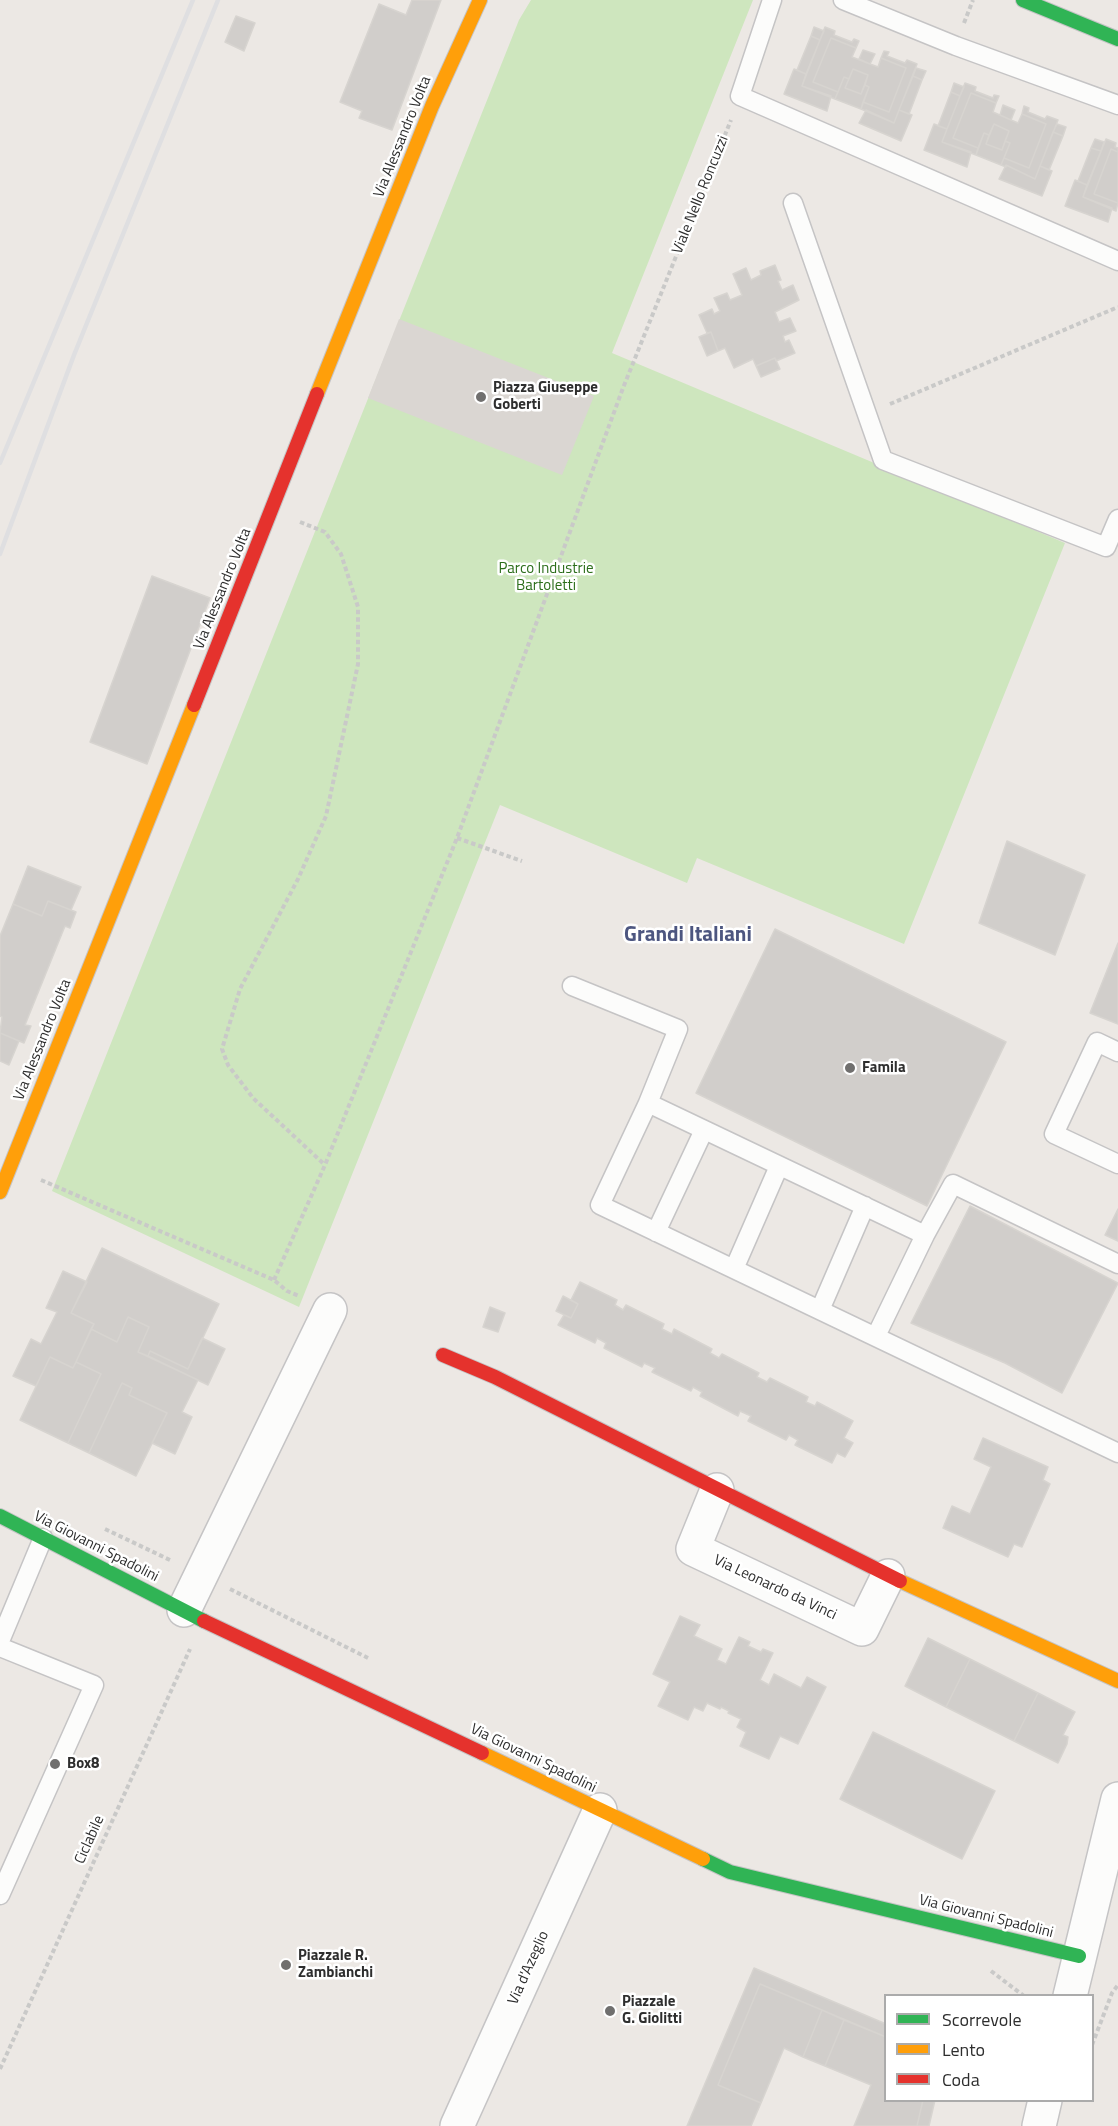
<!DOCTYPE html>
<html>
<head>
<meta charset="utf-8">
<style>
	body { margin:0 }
	#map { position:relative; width:1118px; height:2126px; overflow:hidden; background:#ece8e4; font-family:"Titillium Web",sans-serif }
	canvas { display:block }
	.legend { position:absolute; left:884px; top:1994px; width:210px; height:108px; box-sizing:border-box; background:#fff; border:2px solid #ababab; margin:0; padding:8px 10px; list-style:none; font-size:18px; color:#2e2e2e }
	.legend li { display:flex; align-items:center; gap:12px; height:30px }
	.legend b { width:30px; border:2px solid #ababab }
</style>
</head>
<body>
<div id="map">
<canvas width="1118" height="2126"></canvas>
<ul class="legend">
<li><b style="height:8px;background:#30b455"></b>Scorrevole</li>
<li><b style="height:8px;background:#ff9f0a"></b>Lento</li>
<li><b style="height:8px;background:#e5322d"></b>Coda</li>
</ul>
</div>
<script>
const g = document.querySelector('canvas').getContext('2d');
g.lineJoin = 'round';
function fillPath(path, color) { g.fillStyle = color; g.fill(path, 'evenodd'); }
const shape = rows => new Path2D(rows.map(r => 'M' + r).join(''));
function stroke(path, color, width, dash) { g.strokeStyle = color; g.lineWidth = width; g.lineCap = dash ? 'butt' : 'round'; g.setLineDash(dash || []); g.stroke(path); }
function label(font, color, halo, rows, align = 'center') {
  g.font = font + ' "Titillium Web",sans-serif'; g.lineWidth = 5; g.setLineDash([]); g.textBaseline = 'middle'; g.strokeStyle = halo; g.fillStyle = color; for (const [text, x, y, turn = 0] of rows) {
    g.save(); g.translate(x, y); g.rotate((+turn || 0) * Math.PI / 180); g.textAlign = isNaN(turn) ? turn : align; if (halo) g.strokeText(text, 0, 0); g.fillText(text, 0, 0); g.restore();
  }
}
fillPath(shape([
	[531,0,753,0,612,353,1065,543,904,944,697,858,687,883,500,805,299,1307,52,1191,519,20]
]), '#cee6be');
fillPath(shape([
	[399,319,594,396,562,475,368,398]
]), '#dad6d2');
const building = shape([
	[412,0,441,0,392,130,359,118,362,111,340,102,379,4,406,15,412,0],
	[236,16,255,23,244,51,225,42,236,16],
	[814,27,824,31,820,40,811,36,814,27],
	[825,27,835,31,834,35,852,42,854,39,859,41,856,48,831,38,813,82,838,92,835,99,802,86,825,27],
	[811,36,820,40,806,74,797,70,811,36],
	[831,38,856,48,852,57,870,64,878,67,881,58,906,68,889,112,863,102,869,87,865,85,868,75,853,69,849,79,844,77,838,92,813,82,831,38],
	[863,50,875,54,870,64,859,59,863,50],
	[884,51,889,52,887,56,905,63,907,60,917,64,894,123,861,109,863,102,889,112,906,68,881,58,884,51],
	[916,68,926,71,922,80,913,76,916,68],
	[794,69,806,74,802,86,831,96,827,111,784,94,794,69],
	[853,69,868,75,861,94,845,88,853,69],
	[913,76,922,80,909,114,899,110,913,76],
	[844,77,849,79,845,88,861,94,865,85,869,87,861,109,835,99,844,77],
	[954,83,964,87,960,96,951,92,954,83],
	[965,83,976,87,975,91,993,98,994,95,999,96,996,103,971,93,953,138,978,148,976,155,942,142,965,83],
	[951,92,960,96,947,129,938,126,951,92],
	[971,93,996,103,993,112,1011,120,1018,123,1022,114,1046,124,1029,168,1004,158,1010,143,1005,141,1009,131,994,124,989,135,984,133,978,148,953,138,971,93],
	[1003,105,1015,110,1011,120,1000,115,1003,105],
	[1024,106,1029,108,1028,112,1045,119,1047,116,1058,120,1035,179,1006,165,1006,167,1001,165,1004,158,1029,168,1046,124,1022,114,1024,106],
	[866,110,894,123,899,110,912,115,901,141,859,123,866,110],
	[934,124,947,129,942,142,971,152,967,167,924,150,934,124],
	[994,124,1009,131,1002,150,986,144,994,124],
	[1057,124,1066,127,1063,136,1053,132,1057,124],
	[1053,132,1063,136,1049,170,1040,166,1053,132],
	[984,133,989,135,986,144,1002,150,1005,141,1010,143,1001,165,976,155,984,133],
	[1095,139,1104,142,1101,151,1091,148,1095,139],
	[1106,139,1116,143,1115,147,1118,148,1118,152,1111,149,1094,194,1118,203,1116,211,1083,197,1106,139],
	[1091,148,1101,151,1087,185,1078,181,1091,148],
	[1111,149,1118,152,1118,203,1094,194,1111,149],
	[1006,165,1035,179,1040,166,1052,171,1042,196,999,179,1006,165],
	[1075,180,1087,185,1083,197,1112,208,1108,222,1065,206,1075,180],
	[775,265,781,280,778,281,782,290,793,285,799,300,775,312,779,322,790,318,796,331,783,336,785,342,789,340,795,353,776,361,775,358,756,366,753,359,734,368,725,348,718,351,711,332,707,333,699,315,712,309,714,314,720,311,714,298,727,293,730,300,742,295,733,274,746,268,751,280,761,275,760,271,775,265],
	[711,332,718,351,707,356,699,337,711,332],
	[775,358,780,369,761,377,756,366,775,358],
	[152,576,210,598,147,764,90,742,152,576],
	[1007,841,1085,875,1055,955,979,923,1007,841],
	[28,866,81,887,71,910,48,901,42,916,13,904,28,866],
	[48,901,76,912,70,928,65,926,25,1025,31,1026,24,1043,0,1033,2,1017,0,1016,0,936,13,904,42,916,48,901],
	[775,929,1006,1042,927,1206,696,1093,775,929],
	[1118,943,1118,1024,1090,1013,1118,943],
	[0,1033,19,1041,9,1065,0,1061,0,1033],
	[970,1206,1118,1283,1062,1393,1005,1363,911,1323,970,1206],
	[1118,1209,1118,1241,1105,1235,1118,1209],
	[102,1248,219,1304,188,1369,150,1351,148,1356,138,1352,149,1327,128,1317,117,1342,91,1329,94,1324,71,1313,102,1248],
	[63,1271,87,1282,71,1313,94,1324,73,1368,50,1357,36,1386,13,1376,31,1339,41,1344,57,1312,46,1308,63,1271],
	[580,1282,617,1300,615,1305,623,1310,626,1305,664,1324,662,1329,672,1334,674,1329,712,1349,710,1353,719,1358,722,1354,759,1373,757,1377,767,1382,770,1378,808,1397,806,1402,815,1406,817,1402,853,1421,844,1438,853,1443,845,1457,837,1453,832,1463,795,1445,798,1440,789,1435,786,1440,748,1421,751,1416,740,1411,738,1416,700,1396,702,1392,693,1387,691,1391,652,1372,655,1368,644,1363,642,1367,604,1348,606,1343,597,1338,595,1343,558,1325,564,1315,571,1318,578,1304,571,1300,580,1282],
	[563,1296,578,1304,571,1318,556,1311,563,1296],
	[490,1307,505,1313,498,1332,483,1327,490,1307],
	[128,1317,149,1327,138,1352,198,1380,182,1412,192,1417,175,1454,152,1443,167,1413,129,1395,132,1388,122,1383,89,1453,68,1443,101,1374,76,1362,91,1329,117,1342,128,1317],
	[202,1338,225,1349,208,1385,148,1356,150,1351,188,1369,202,1338],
	[50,1357,73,1368,76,1362,101,1374,68,1443,20,1420,50,1357],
	[122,1383,132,1388,129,1395,167,1413,136,1476,89,1453,122,1383],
	[983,1438,1048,1467,1043,1480,1050,1484,1022,1547,1014,1544,1008,1557,943,1528,952,1506,970,1514,991,1467,974,1459,983,1438],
	[680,1616,700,1625,694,1636,722,1649,717,1660,726,1664,739,1637,750,1642,748,1646,761,1652,763,1649,773,1653,760,1680,769,1685,774,1674,801,1688,807,1677,826,1687,798,1744,780,1736,769,1759,740,1746,746,1732,737,1727,741,1719,728,1713,729,1711,721,1707,720,1709,707,1703,703,1711,694,1707,688,1720,658,1706,670,1682,653,1674,680,1616],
	[928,1638,970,1659,946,1707,905,1686,928,1638],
	[970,1659,1038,1693,1014,1741,946,1707,970,1659],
	[1038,1693,1075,1712,1063,1735,1068,1737,1067,1744,1058,1763,1014,1741,1038,1693],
	[873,1732,995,1791,962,1859,840,1799,873,1732],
	[754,1968,886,2024,886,2037,760,1984,718,2085,761,2103,751,2126,687,2126,754,1968],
	[760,1984,822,2010,803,2057,784,2048,761,2103,718,2085,760,1984],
	[822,2010,844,2020,825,2066,803,2057,822,2010],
	[844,2020,886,2037,886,2100,923,2100,917,2126,854,2126,871,2085,825,2066,844,2020],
	[923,2100,935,2100,929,2126,917,2126,923,2100]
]);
fillPath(building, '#d1cecb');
stroke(building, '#d7d4d0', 1.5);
const lane = shape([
	[772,0,740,96,1118,261],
	[843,0,956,46,1118,105],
	[793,203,883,460,1106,547,1118,519],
	[572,986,678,1029,648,1103],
	[1118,1052,1097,1042,1054,1134,1118,1164],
	[656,1232,704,1130],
	[925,1235,648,1103,600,1205,1118,1453],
	[734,1269,779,1166],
	[820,1310,865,1206],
	[876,1336,925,1235,953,1184,1118,1264],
	[0,1641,43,1538],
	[0,1647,94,1685,0,1895]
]);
const street = shape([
	[717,1490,693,1549,862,1629,888,1576],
	[184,1610,330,1310],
	[1070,1996,1118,1799],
	[457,2126,600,1810],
	[1039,2126,1045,2100]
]);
const fast = shape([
	[1023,0,1118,39],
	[0,1516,204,1621],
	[703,1859,730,1872,1079,1956]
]);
const slow = shape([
	[317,394,432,106,480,0],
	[0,1192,194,705],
	[900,1581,1118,1681],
	[482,1753,703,1859]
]);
const jam = shape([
	[194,705,317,394],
	[443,1355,495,1377,900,1581],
	[204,1621,482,1753]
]);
stroke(lane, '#c5c4c5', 21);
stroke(street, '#c5c4c5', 36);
stroke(fast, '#c5c4c5', 16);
stroke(slow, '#c5c4c5', 16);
stroke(jam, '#c5c4c5', 16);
stroke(shape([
	[964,23,973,0],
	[890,404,1118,307],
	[300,522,325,532,341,554,358,607,358,664,326,816,298,879,240,989,222,1049,228,1065,253,1098,325,1165],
	[457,838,522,861],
	[41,1180,274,1280,287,1291,299,1296],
	[274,1280,325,1165,457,838,623,388,731,120],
	[105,1529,172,1561],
	[230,1589,368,1658],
	[991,1971,1024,1996],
	[1092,2045,1112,1993,1118,1985],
	[0,2069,190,1649]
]), '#c9c9c8', 4, [4.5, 3]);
stroke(lane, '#fcfcfb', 18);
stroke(street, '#fcfcfb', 33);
stroke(fast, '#30b455', 14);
stroke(slow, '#ff9f0a', 14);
stroke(jam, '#e5322d', 14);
stroke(shape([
	[0,463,193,0],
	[0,554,74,355,218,0]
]), '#dfdfe1', 4.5);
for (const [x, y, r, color] of [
	[481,397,6,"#706f6e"],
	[850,1068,6,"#706f6e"],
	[55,1764,6,"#706f6e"],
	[286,1965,6,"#706f6e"],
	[610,2011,6,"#706f6e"]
]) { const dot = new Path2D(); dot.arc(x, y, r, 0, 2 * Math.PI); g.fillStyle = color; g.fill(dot); stroke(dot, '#fff', 2); }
label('15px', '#2e2e2e', '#fff', [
	["Via Alessandro Volta",403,137,-68],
	["Viale Nello Roncuzzi",701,195,-68],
	["Via Alessandro Volta",223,589,-68],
	["Via Alessandro Volta",43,1040,-68],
	["Via Giovanni Spadolini",96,1547,27],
	["Via Leonardo da Vinci",775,1588,25],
	["Via Giovanni Spadolini",533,1759,26],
	["Ciclabile",90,1840,-66],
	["Via Giovanni Spadolini",986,1917,14],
	["Via d'Azeglio",529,1968,-66]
]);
label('bold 15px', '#2e2e2e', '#fff', [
	["Piazza Giuseppe",493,388],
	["Goberti",493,405],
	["Famila",862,1068],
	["Box8",67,1764],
	["Piazzale R.",298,1956],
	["Zambianchi",298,1973],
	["Piazzale",622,2002],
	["G. Giolitti",622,2019]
], 'left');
label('15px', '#2c6e1b', '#fff', [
	["Parco Industrie",546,569],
	["Bartoletti",546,586]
]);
label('bold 21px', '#4d5680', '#fff', [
	["Grandi Italiani",688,936]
]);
</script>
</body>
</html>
